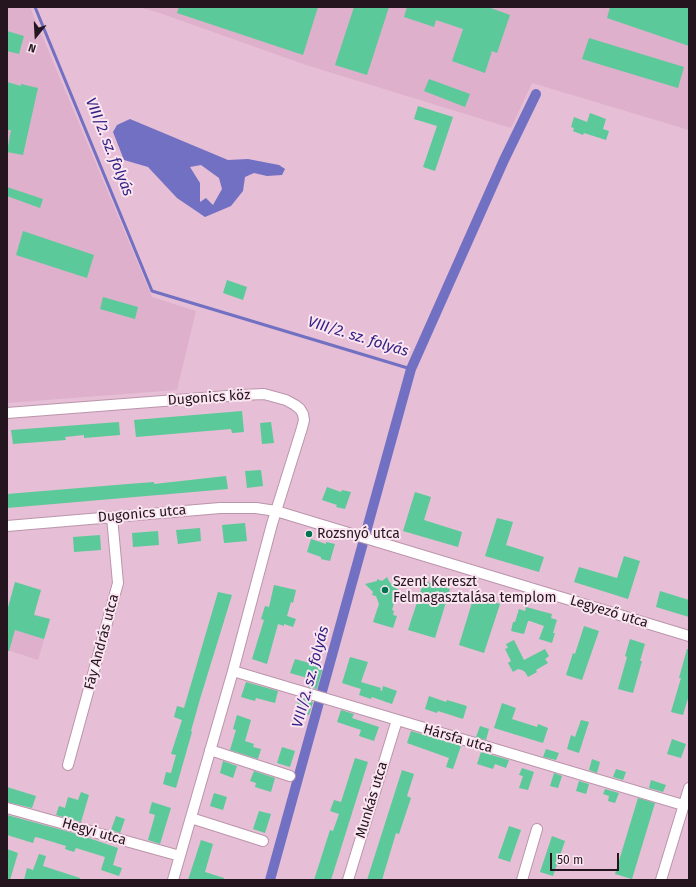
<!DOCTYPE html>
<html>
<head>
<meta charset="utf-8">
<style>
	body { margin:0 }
	#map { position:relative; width:696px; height:887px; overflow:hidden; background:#e6bed5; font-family:"Fira Sans",sans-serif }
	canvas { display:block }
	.frame { position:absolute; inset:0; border:8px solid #24151e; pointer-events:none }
	.north { position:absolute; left:16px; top:16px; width:40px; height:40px; -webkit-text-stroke:3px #fae5f1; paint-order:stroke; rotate:198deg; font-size:11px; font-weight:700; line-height:16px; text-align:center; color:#24151e }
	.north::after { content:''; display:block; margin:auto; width:14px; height:18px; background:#24151e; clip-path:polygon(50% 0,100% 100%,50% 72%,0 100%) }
	.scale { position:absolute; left:550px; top:853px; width:69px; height:18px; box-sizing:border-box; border:2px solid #24151e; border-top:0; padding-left:5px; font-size:12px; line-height:14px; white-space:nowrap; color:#24151e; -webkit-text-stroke:3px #fae5f1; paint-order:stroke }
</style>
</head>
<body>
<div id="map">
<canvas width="696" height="887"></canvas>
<div class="frame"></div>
<div class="north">N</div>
<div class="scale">50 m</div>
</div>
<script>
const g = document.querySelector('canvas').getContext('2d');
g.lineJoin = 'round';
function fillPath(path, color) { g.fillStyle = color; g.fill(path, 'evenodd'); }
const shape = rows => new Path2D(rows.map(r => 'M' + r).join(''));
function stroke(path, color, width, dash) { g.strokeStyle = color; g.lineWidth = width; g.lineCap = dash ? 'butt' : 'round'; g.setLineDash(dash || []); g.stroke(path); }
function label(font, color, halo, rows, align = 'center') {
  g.font = font + ' "Fira Sans",sans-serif'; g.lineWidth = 4; g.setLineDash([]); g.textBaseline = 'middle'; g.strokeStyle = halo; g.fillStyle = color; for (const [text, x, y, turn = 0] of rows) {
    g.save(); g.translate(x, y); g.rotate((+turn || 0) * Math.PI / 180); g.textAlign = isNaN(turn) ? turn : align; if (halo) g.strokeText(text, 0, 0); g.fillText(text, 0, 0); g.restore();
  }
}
fillPath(shape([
	[7,7,30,7,152,297,196,311,177,390,7,403],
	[138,7,689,7,689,130,532,83,511,128,306,65,157,12],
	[8,607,50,619,38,660,7,650]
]), '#deb0cb');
fillPath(shape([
	[130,119,228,160,248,159,279,165,285,169,282,175,267,176,254,173,245,177,243,191,231,206,205,217,177,198,148,167,124,160,113,132,117,125],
	[201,165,219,178,222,189,213,205,206,198,200,202,200,183,190,167]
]), '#7170c2');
stroke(shape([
	[35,7,152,291,411,369]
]), '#7170c2', 3);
stroke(shape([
	[270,880,411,369,504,160,536,94]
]), '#7170c2', 10);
fillPath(shape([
	[179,7,318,7,303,55,177,13],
	[354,7,389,7,367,75,335,65],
	[407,7,488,7,510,15,497,53,492,51,485,73,452,61,463,29,436,20,434,27,404,17],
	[610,7,689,7,689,46,607,18],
	[7,31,24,36,19,54,7,51],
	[589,38,684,67,678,88,582,59],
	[429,79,470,94,465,107,424,91],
	[7,82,21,86,21,84,38,88,23,155,7,152,11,130,7,130],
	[418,106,453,117,435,171,423,167,437,126,414,119],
	[590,113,606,119,603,129,609,131,606,140,584,133,583,135,573,131,574,128,571,127,574,117,587,122],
	[7,187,43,199,40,208,7,196],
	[23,231,94,255,87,278,16,255],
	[227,280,247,287,243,300,223,293],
	[103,297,138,307,135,319,100,309],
	[242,411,244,432,232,433,231,429,136,437,134,420],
	[119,422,120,435,84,438,84,435,65,437,66,440,13,444,11,430],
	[271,422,274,443,262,444,260,423],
	[261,470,263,486,247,488,245,471],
	[226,476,228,489,7,508,7,494,128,484,154,482,154,484],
	[327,487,341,492,342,490,351,492,345,509,336,507,337,505,322,500],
	[415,492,431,497,424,520,462,532,458,547,403,531],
	[497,518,513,522,506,545,544,557,539,572,485,556],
	[245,523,247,541,224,543,222,525],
	[200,528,201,541,178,544,176,530],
	[158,531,159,545,133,547,132,533],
	[100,535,101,550,74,552,73,537],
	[311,539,326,544,326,542,335,544,330,561,321,559,321,557,307,552],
	[624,556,640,561,628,599,574,582,579,567,617,578],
	[387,577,390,583,397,586,396,589,398,589,392,610,394,611,393,615,397,616,393,628,373,622,379,604,376,596,372,595,373,592,365,584,377,581,377,579,382,581],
	[424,581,450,589,435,638,408,630],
	[15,582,41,590,34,615,50,619,44,639,15,630,9,651,7,651,7,611],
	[274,585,296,590,293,603,291,602,287,616,296,619,293,627,284,624,284,626,278,624,267,664,252,659,264,620,261,619,265,606,269,607],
	[660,591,689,600,689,617,656,607],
	[218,592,232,595,200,699,191,731,192,732,176,788,163,784,166,772,171,773,176,755,171,754,182,720,174,717,177,706,184,708],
	[474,596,500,604,484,653,459,645],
	[526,607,552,614,551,618,557,620,553,633,555,633,552,643,539,639,544,626,530,621,528,621,524,634,511,631,513,622,515,622,519,609,525,611],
	[584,626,599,631,582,680,566,675,573,653,575,654],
	[630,639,645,644,640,661,642,661,633,693,618,689,627,657,625,656],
	[514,640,524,660,545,649,549,656,545,659,548,663,536,670,537,672,528,677,525,672,522,670,518,669,513,672,508,663,511,661,505,649,508,648,506,644],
	[687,649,689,649,689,695,683,715,671,712,681,678,679,678],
	[350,657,368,662,361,682,381,688,380,690,382,691,383,686,397,691,392,704,372,697,371,699,359,695,361,689,342,683],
	[295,659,323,667,317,689,308,687,311,679,290,673],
	[246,682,278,691,275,703,256,698,255,701,241,697],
	[429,696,446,702,447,700,467,706,463,719,438,711,437,713,425,709],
	[299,697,313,702,309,715,295,711],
	[502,703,516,708,512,719,537,727,538,724,548,728,543,743,494,728],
	[341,710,354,714,352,718,379,727,374,741,359,736,361,730,337,722],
	[237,715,251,720,245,741,254,744,253,747,261,749,258,759,230,750,236,730,233,729],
	[581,720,589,722,579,753,567,749,571,735,575,737],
	[480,726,489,729,486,740,476,737],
	[411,731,461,746,453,769,446,767,449,758,407,743],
	[672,739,686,744,681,758,667,754],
	[282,747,295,751,290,767,277,763],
	[546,749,559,753,556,760,543,757],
	[481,752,509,760,506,768,495,764,493,769,477,764],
	[355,758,368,762,331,880,314,880,330,830,333,831,339,814,330,811,334,800,341,802],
	[592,759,600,762,597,773,589,770],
	[223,761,237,766,233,778,220,773],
	[522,768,534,772,528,790,519,788,523,776,519,775],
	[616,769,626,772,623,780,613,777],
	[402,770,414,774,407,796,411,798,399,834,396,833,382,880,367,880],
	[254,771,275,778,271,792,255,787,256,783,250,781],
	[554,773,562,776,558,788,550,786],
	[651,780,666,785,663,792,649,788],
	[579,781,589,784,586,794,576,791],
	[7,787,36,796,32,808,7,802],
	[605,789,619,793,615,803,608,801,609,796,603,794],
	[81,792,89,795,81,822,56,815,59,806,65,808,68,797,78,800],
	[214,793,227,797,223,810,210,806],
	[638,798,655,803,632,879,615,874],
	[152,802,171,808,160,844,148,840,155,815,149,813],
	[259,811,271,814,265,833,253,829],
	[7,815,77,834,118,848,113,865,122,868,119,876,101,870,105,857,76,848,74,852,65,849,66,846,40,838,35,837,33,843,7,835],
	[116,816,125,819,120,833,111,830],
	[509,826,521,830,510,862,498,858],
	[552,836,565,841,553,876,540,872],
	[201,840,213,844,205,872,224,878,224,880,188,880],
	[7,849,18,853,10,880,7,880],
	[39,854,46,856,43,866,80,878,80,880,24,880,27,868,33,870]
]), '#5bc999');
const minor = shape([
	[7,413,241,395,264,394,286,400,295,405,300,409,303,414,304,420,302,428,272,524,233,671,173,880],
	[7,526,220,508,256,508,276,511,689,636],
	[233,671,683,805],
	[210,750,290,776],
	[68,765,118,583,112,517],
	[7,808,180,856],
	[191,818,263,841],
	[348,880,397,720],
	[522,880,537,829],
	[661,880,689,788]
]);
stroke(minor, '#bb95ac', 12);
stroke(minor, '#fff', 10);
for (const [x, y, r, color] of [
	[309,534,4,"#00744f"],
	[385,590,4,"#00744f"]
]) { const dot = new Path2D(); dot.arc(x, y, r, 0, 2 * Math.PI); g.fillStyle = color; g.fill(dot); stroke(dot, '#fae5f1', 1.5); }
label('14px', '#24151e', '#fae5f1', [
	["Dugonics köz",209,398,-4],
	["Dugonics utca",142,514,-5],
	["Legyező utca",609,612,17],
	["Fáy András utca",102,642,-75],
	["Hársfa utca",458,739,16],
	["Munkás utca",372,800,-73],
	["Hegyi utca",94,832,16]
]);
label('14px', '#24151e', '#fae5f1', [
	["Rozsnyó utca",317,534],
	["Szent Kereszt",393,582],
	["Felmagasztalása templom",393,598]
], 'left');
label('italic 15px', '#322183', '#fae5f1', [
	["VIII/2. sz. folyás",109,147,68],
	["VIII/2. sz. folyás",358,337,17],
	["VIII/2. sz. folyás",311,677,-75]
]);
</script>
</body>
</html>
